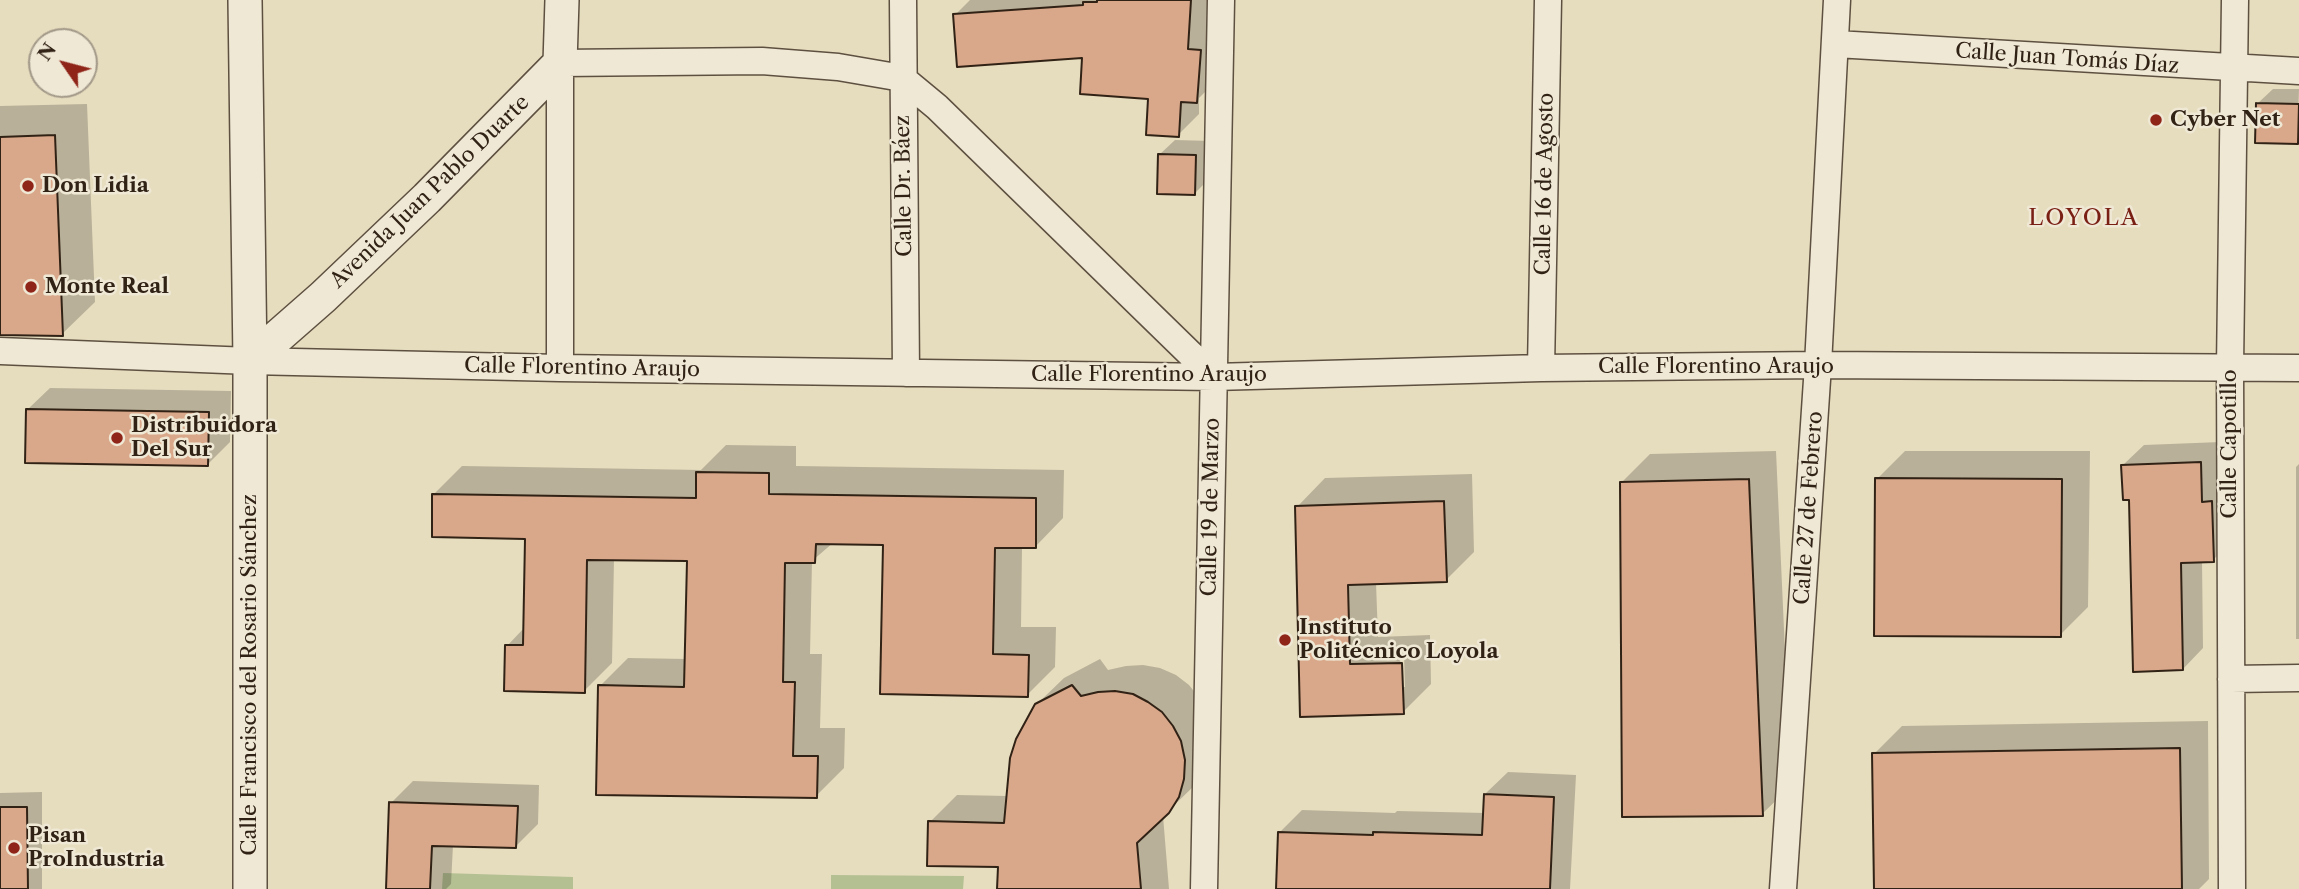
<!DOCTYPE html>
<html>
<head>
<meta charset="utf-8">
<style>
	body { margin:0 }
	#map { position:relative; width:2299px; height:889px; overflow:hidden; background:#e6dcbe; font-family:"Libre Caslon Text",serif }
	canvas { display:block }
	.north { position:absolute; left:28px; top:28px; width:70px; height:70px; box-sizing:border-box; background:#efe8d5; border:2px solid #a39989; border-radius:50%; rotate:305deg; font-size:19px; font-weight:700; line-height:28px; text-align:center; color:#312216 }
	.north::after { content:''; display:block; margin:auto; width:24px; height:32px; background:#8f2418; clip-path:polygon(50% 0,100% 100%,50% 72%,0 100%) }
</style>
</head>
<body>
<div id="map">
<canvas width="2299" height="889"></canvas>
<div class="north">N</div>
</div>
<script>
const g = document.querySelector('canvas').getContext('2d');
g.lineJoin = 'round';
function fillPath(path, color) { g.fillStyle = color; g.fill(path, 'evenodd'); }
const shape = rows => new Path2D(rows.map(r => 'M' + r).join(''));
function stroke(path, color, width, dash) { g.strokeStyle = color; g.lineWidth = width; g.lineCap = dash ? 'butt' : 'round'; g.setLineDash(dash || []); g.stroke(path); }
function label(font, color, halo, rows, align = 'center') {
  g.font = font + ' "Libre Caslon Text",serif'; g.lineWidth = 5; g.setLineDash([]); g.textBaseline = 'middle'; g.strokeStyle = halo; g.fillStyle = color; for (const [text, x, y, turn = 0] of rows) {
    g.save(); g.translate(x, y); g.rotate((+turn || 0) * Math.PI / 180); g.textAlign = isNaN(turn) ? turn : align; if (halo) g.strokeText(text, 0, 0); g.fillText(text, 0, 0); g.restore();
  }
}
fillPath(shape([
	[443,873,573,877,573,889,442,889],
	[831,875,964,876,963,889,831,889]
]), '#b4c092');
fillPath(shape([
	[970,0,1210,0,1217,80,1199,98,1199,114,1178,135,1149,97,1084,56,955,15],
	[2273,89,2299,89,2297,142,2257,104],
	[87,104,95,302,62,334,0,334,0,106],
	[1175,140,1211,141,1210,178,1195,193,1159,155],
	[50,388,231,391,230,442,207,465,27,410],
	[2221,442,2234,539,2213,560,2202,560,2203,648,2183,669,2123,465,2144,445],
	[726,445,796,446,796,466,1064,470,1063,518,1035,547,1022,547,1021,627,1056,627,1055,667,1027,695,885,543,834,542,812,561,810,654,822,654,820,728,845,728,844,768,816,796,600,686,628,658,687,659,689,560,614,559,612,663,584,691,507,646,525,627,527,537,434,494,462,466,701,470],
	[1776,451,1791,786,1762,814,1622,482,1650,454],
	[1905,451,2090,451,2088,607,2060,635,1877,479],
	[2299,464,2299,639,2296,639,2296,467],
	[1472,474,1474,552,1446,580,1376,583,1378,637,1430,635,1431,684,1403,712,1302,715,1297,507,1325,478],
	[1400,654,1404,654,1405,687,1401,687],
	[1100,659,1108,670,1126,666,1143,665,1160,668,1176,675,1189,685,1200,699,1196,784,1163,816,1169,889,999,889,1000,865,930,822,957,795,1008,796,1036,705,1064,678],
	[2208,721,2209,879,2199,889,1876,889,1874,754,1902,726],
	[1508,772,1576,775,1570,889,1277,889,1280,832,1302,810,1395,813,1397,811,1485,813,1485,794],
	[413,781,539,785,538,824,516,846,453,845,451,884,446,889,388,889,391,803],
	[42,792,42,889,0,889,0,793]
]), '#0003');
const building = shape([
	[1097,0,1191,0,1188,49,1201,50,1197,103,1181,102,1179,137,1146,135,1148,99,1080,94,1082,58,957,67,953,14,1083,5,1083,2,1097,2,1097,0],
	[2256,103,2299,104,2298,144,2255,143,2256,103],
	[55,135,63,336,0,335,0,137,55,135],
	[1158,154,1196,155,1195,195,1157,194,1158,154],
	[26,409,209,412,208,466,25,463,26,409],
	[2201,462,2202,502,2212,501,2214,562,2181,563,2183,670,2133,672,2129,500,2123,500,2121,465,2201,462],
	[696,472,769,473,769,494,1036,498,1036,548,995,548,993,654,1029,655,1028,697,880,694,883,545,816,544,815,563,785,563,783,682,795,682,793,756,818,756,817,798,596,795,598,685,684,687,687,561,587,560,585,693,504,691,505,645,523,645,525,539,432,537,432,494,696,498,696,472],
	[1875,478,2062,479,2061,637,1874,636,1875,478],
	[1749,479,1763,816,1622,817,1620,482,1749,479],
	[1444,501,1447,582,1348,585,1350,664,1402,663,1404,714,1300,717,1295,506,1444,501],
	[1072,685,1081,696,1098,692,1115,691,1133,694,1148,702,1162,712,1173,726,1181,741,1185,760,1184,779,1179,797,1169,813,1137,843,1141,889,997,889,998,867,927,866,928,821,1004,823,1010,758,1016,739,1035,704,1072,685],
	[2180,748,2182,889,1874,889,1872,753,2180,748],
	[1484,794,1554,797,1550,889,1276,889,1278,832,1373,835,1373,832,1482,835,1484,794],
	[389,802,518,806,516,848,432,846,430,889,386,889,389,802],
	[0,807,27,807,28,889,0,889,0,807]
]);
fillPath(building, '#d9a789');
stroke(building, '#312216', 2);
const minor = shape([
	[903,0,906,373],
	[1836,44,2299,71],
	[0,351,250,361,560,368,1214,377,1541,368,1818,365,2299,368],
	[560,368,560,63,762,61,838,67,902,78,937,107,1214,377],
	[1541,368,1548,0],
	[2231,679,2299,678],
	[1204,889,1221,0],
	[1783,889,1818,365,1837,0],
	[2232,889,2230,367,2235,0]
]);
const tertiary = shape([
	[245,0,250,361,250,889],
	[250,361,323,297,427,198,560,63,562,0]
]);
stroke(minor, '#5e5040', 29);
stroke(tertiary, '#5e5040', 36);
stroke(minor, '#efe8d5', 26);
stroke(tertiary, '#efe8d5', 33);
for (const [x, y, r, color] of [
	[2156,120,7,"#8f2418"],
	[28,186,7,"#8f2418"],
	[31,287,7,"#8f2418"],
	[117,438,7,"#8f2418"],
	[1285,640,7,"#8f2418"],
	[14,848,7,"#8f2418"]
]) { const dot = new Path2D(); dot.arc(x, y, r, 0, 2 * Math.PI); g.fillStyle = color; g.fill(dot); stroke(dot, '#efe8d5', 2.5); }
label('21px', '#312216', '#efe8d5', [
	["Calle Juan Tomás Díaz",2067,59,4],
	["Calle 16 de Agosto",1545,184,-89],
	["Calle Dr. Báez",904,186,-91],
	["Avenida Juan Pablo Duarte",430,192,-44],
	["Calle Florentino Araujo",1716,367],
	["Calle Florentino Araujo",582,368,1],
	["Calle Florentino Araujo",1149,375],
	["Calle Capotillo",2230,444,-90],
	["Calle 19 de Marzo",1211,507,-89],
	["Calle 27 de Febrero",1809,508,-86],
	["Calle Francisco del Rosario Sánchez",250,675,-90]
]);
label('bold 21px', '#312216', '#efe8d5', [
	["Cyber Net",2170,120],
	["Don Lidia",42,186],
	["Monte Real",45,287],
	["Distribuidora",131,426],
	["Del Sur",131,450],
	["Instituto",1299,628],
	["Politécnico Loyola",1299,652],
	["Pisan",28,836],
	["ProIndustria",28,860]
], 'left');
g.letterSpacing = '2px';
label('23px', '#7a1f14', '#efe8d5', [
	["LOYOLA",2084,218]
]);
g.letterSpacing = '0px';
</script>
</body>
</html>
